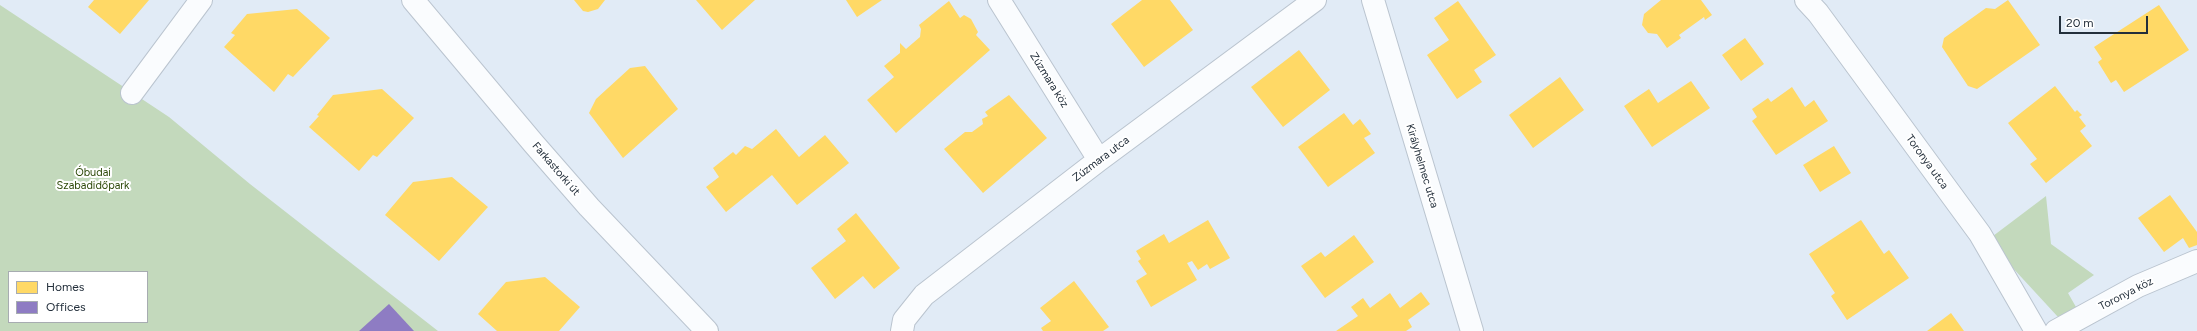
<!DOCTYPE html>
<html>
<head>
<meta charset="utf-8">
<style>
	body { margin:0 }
	#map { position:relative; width:2197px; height:331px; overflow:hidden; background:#e1ebf6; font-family:Figtree,sans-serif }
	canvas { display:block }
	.legend { position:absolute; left:8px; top:271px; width:140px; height:52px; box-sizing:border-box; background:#fff; border:1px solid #a7acb1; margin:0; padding:5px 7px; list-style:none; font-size:12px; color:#232f3b }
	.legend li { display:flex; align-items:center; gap:8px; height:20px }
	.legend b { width:20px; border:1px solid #a7acb1 }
	.scale { position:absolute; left:2059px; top:16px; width:89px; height:18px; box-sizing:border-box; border:2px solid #232f3b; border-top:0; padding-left:5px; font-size:12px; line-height:14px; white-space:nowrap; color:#232f3b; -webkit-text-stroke:3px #fff; paint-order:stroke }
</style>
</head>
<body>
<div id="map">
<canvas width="2197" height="331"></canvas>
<ul class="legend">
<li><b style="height:11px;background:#ffd966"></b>Homes</li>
<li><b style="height:11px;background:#8e7cc3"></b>Offices</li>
</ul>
<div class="scale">20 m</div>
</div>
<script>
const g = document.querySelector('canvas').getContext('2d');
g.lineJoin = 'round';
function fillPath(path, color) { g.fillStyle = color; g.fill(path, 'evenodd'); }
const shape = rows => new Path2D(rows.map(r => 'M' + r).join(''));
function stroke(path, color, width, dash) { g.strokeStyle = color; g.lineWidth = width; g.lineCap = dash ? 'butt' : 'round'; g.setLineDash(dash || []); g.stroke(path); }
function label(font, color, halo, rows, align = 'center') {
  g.font = font + ' Figtree,sans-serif'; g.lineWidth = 4; g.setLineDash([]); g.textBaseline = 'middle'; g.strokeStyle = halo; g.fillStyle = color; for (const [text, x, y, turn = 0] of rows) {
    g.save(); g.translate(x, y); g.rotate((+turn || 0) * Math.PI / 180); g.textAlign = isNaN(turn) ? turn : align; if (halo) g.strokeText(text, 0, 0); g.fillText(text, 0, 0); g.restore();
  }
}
fillPath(shape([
	[0,5,169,117,250,184,438,331,0,331],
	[9,272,147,272,147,322,9,322],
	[2046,196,2051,244,2094,275,2068,293,2076,307,2058,317,2011,266,1993,236]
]), '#c3d9bc');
fillPath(shape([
	[94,0,149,0,120,34,88,7],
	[574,0,605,0,598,9,588,12,583,11],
	[696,0,755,0,722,30],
	[846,0,882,0,857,17],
	[1142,0,1170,0,1193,30,1144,67,1111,24],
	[1661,0,1701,0,1712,15,1705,20,1704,17,1679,35,1681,38,1667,48,1657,34,1648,33,1642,25,1644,14],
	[2008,0,2040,45,1977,89,1968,86,1942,47,1944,38,1986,8,1995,9],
	[949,1,960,18,964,15,971,19,978,32,976,35,990,50,896,133,867,100,894,77,884,66,900,53,900,43,906,49,920,37,921,29,919,25],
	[1458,1,1496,55,1474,70,1482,82,1457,99,1427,55,1449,40,1434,18],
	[2159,5,2189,50,2124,92,2116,80,2111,83,2098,62,2102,59,2094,47],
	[297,9,330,38,293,77,288,74,274,92,224,47,235,35,231,33,247,14],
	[1745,38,1764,64,1741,81,1722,55],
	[1299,50,1330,90,1283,127,1251,87],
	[645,66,678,109,623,158,589,113,596,99,630,68],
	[1560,77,1584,110,1533,148,1509,115],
	[1691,81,1710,108,1652,147,1624,106,1649,89,1658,103],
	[2055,86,2075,112,2077,110,2082,115,2079,117,2086,126,2080,131,2092,146,2046,183,2030,164,2037,159,2008,123],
	[1792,87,1805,107,1814,100,1828,121,1776,155,1752,121,1757,117,1752,109,1768,98,1771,102],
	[382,89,414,118,377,157,373,155,359,171,309,127,319,116,317,115,333,95],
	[1009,95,1047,138,983,193,944,149,965,132,972,132,983,124,982,119,988,116,985,112],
	[1344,113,1353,125,1360,119,1371,134,1364,138,1375,153,1328,187,1298,147],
	[776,129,799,157,825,135,849,163,797,205,772,175,726,212,706,187,719,177,713,168,733,152,736,155,745,146,752,149],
	[1834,146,1851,173,1820,192,1803,165],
	[452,177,488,207,439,261,385,215,413,182],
	[2170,195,2197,232,2197,245,2189,248,2183,238,2164,252,2138,218],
	[856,213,900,268,874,289,863,276,835,299,811,268,846,241,837,229],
	[1208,220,1230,258,1210,269,1207,264,1198,270,1192,261,1187,263,1197,280,1151,307,1136,281,1147,274,1138,261,1141,259,1136,251,1164,234,1169,243],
	[1861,220,1884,254,1889,250,1909,278,1847,320,1831,296,1835,293,1809,254],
	[1354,235,1374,262,1325,298,1301,266,1321,252,1325,257],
	[545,277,580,307,559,331,497,331,478,314,506,282],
	[1074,281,1109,327,1103,331,1043,331,1041,328,1051,321,1040,308],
	[1421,292,1430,304,1408,320,1412,327,1406,331,1336,331,1358,316,1351,307,1363,298,1370,308,1390,293,1400,308],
	[1951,313,1964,331,1927,331]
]), '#ffd966');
fillPath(shape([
	[389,304,414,331,359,331]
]), '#8e7cc3');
const minor = shape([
	[413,0,534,144,589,207,707,331],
	[999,0,1099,160],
	[1373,0,1472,331],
	[1806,0,1818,13,1980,234,2036,331],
	[132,93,201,0],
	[902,331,904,320,924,295,1099,160,1315,0],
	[2056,331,2138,286,2197,261]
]);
stroke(minor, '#bac4cf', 24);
stroke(minor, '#fafcfe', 22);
label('11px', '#232f3b', '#fff', [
	["Zúzmara köz",1049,80,58],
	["Zúzmara utca",1101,159,-37],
	["Toronya utca",1927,162,54],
	["Királyhelmec utca",1422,166,73],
	["Farkastorki út",556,169,49],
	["Toronya köz",2126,294,-27]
]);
label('11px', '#2e4a0a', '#fff', [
	["Óbudai",93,173],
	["Szabadidőpark",93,186]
]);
</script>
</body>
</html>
